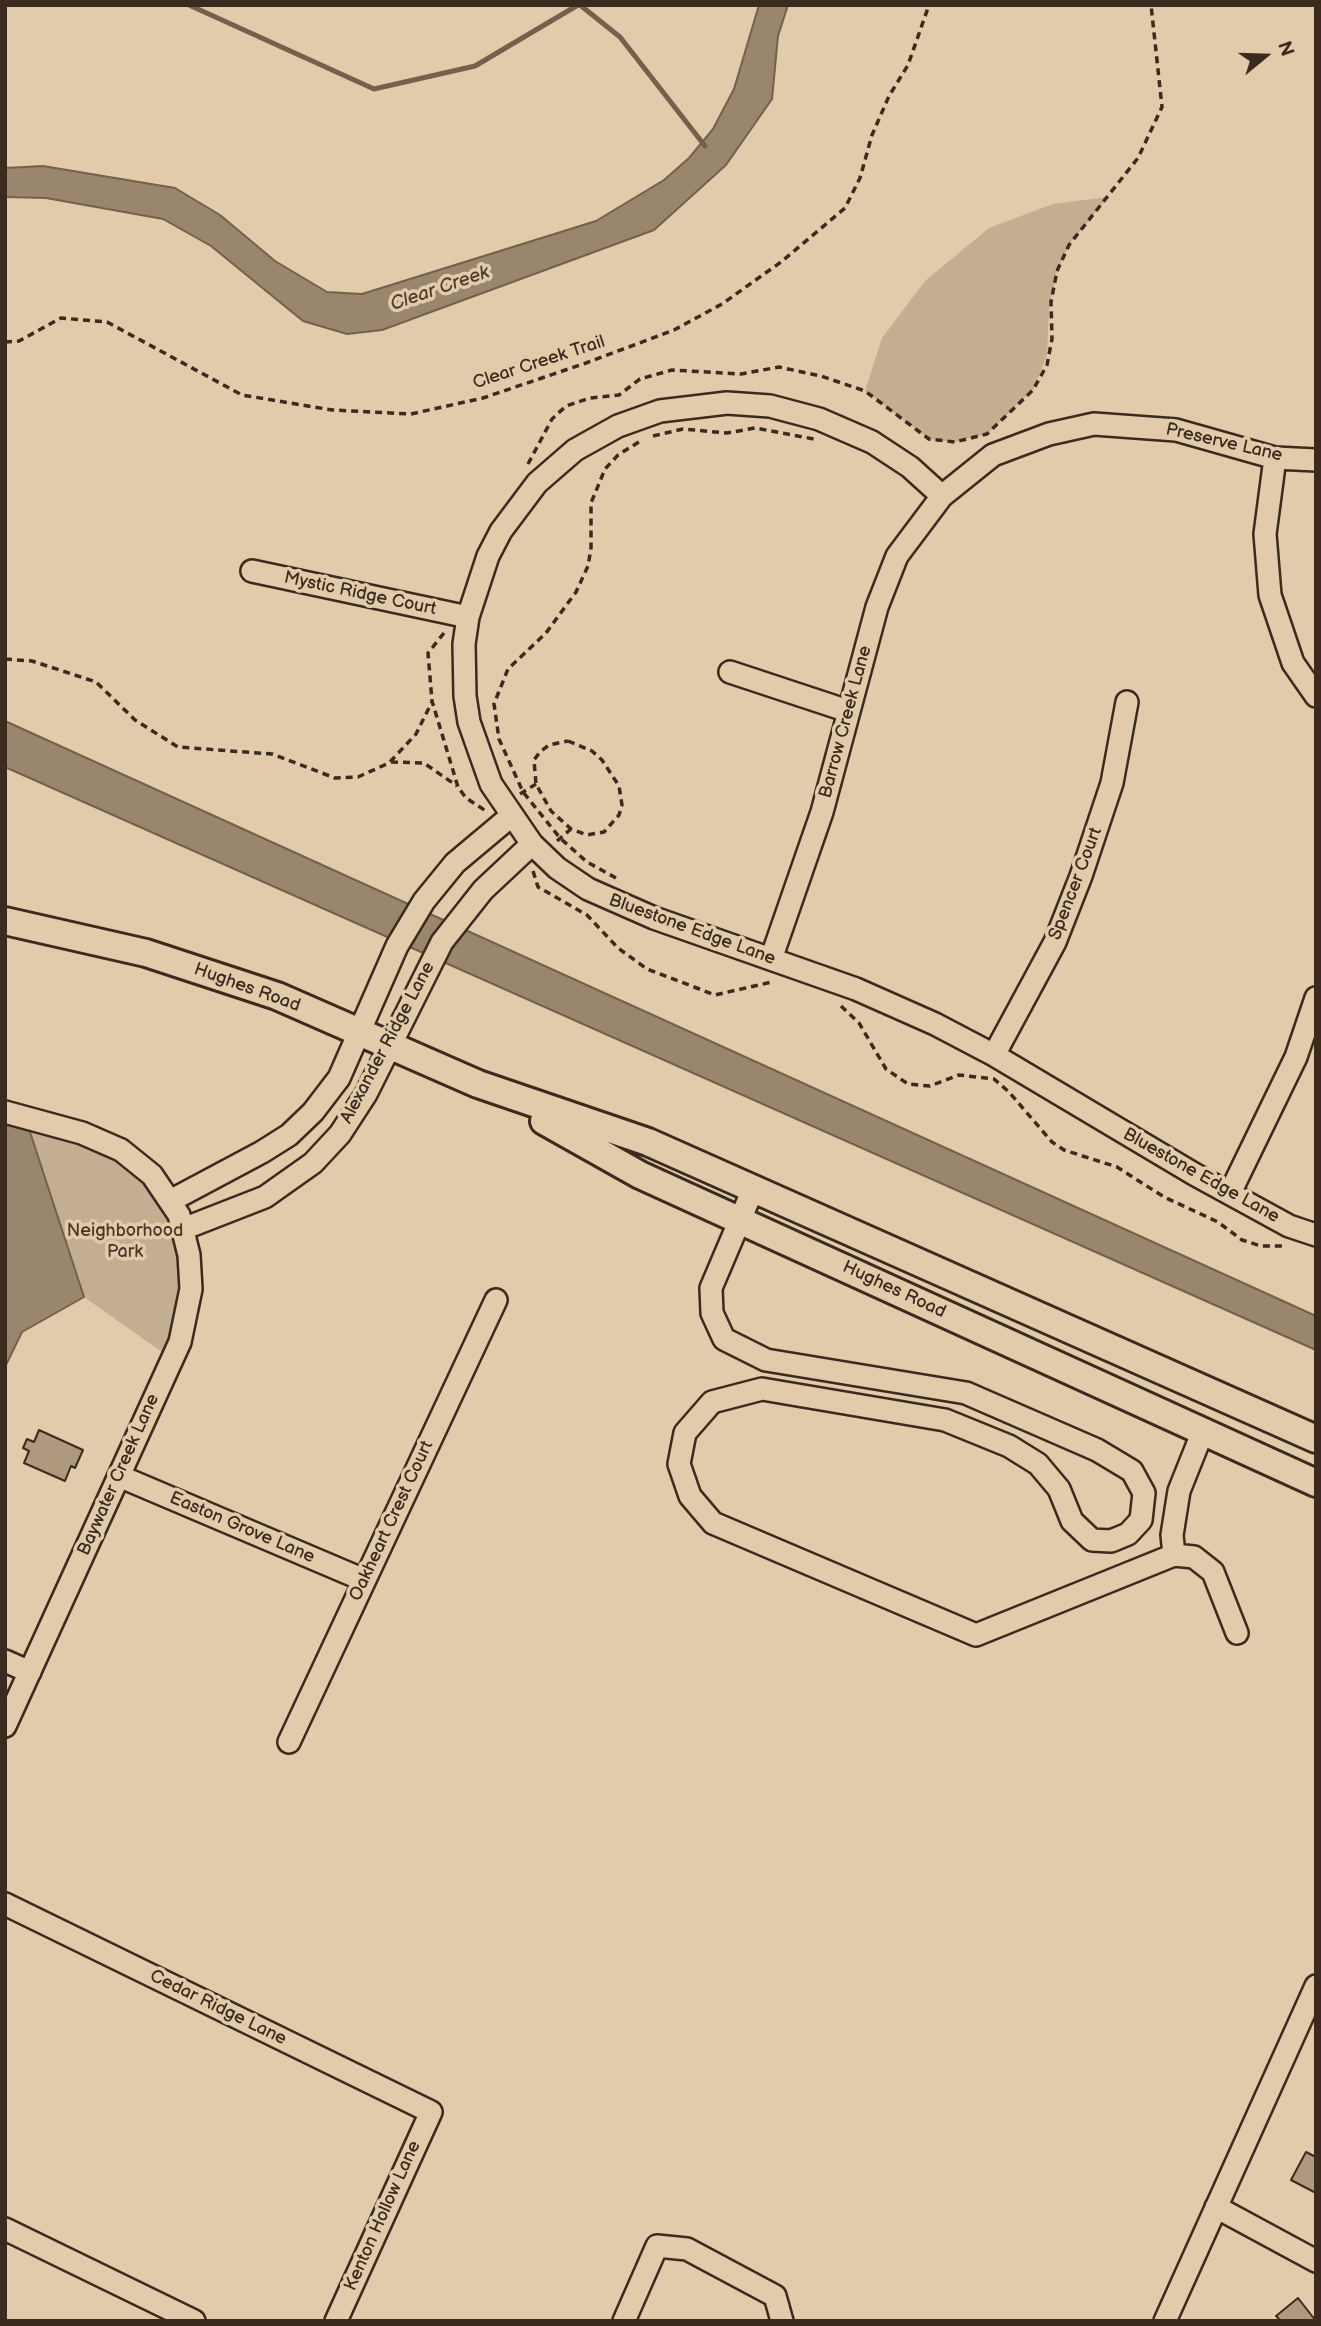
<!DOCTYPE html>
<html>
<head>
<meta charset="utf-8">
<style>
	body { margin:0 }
	#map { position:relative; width:1321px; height:2326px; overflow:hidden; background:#e1cbaa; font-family:"Balsamiq Sans",sans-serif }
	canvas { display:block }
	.frame { position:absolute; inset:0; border:7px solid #3b2a1e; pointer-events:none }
	.north { position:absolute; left:1230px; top:21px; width:70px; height:70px; -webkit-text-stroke:5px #e1cbaa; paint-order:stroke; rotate:71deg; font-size:19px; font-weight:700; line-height:28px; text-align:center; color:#3b2a1e }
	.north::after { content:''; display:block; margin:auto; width:24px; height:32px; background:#3b2a1e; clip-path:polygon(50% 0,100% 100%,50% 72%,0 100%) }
</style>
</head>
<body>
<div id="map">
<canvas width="1321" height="2326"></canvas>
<div class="frame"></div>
<div class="north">N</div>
</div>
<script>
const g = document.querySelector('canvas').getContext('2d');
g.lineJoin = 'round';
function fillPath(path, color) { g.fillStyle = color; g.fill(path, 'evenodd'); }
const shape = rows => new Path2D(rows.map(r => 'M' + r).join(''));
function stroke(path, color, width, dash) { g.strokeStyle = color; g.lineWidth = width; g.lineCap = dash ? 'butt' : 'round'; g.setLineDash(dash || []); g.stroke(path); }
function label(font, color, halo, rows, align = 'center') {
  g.font = font + ' "Balsamiq Sans",sans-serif'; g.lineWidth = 7; g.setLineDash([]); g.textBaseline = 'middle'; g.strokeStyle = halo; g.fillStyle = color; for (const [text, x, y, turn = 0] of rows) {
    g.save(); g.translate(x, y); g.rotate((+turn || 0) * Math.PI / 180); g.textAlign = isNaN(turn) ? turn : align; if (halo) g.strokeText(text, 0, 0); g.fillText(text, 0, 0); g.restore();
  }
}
fillPath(shape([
	[1108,197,1069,245,1057,271,1049,310,1047,355,1033,390,987,434,955,442,929,439,865,391,882,338,925,281,989,228,1053,204],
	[29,1129,121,1150,179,1215,191,1289,172,1359,84,1297]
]), '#c3ae91');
const water = shape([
	[759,5,788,5,778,36,772,99,726,165,654,230,382,330,347,334,303,321,211,246,163,219,46,198,5,197,5,168,43,166,175,188,220,215,275,261,327,292,362,294,596,221,664,180,689,158,713,129,734,89,759,5],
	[5,721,1316,1316,1316,1350,5,767,5,721],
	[5,1124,29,1129,84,1297,22,1332,5,1367,5,1124]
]);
fillPath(water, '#99866d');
stroke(water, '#73614d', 2);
stroke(shape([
	[189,5,374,89,475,66,578,5],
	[580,5,620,37,705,146]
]), '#73614d', 5);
const building = shape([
	[39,1430,83,1450,75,1468,71,1466,65,1481,24,1463,29,1451,23,1448,27,1439,34,1442,39,1430],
	[1306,2152,1316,2157,1316,2193,1291,2180,1306,2152],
	[1298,2298,1316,2321,1281,2321,1276,2316,1298,2298]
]);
fillPath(building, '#ae997f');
stroke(building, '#3b2a1e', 2);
const minor = shape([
	[1275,458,1265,534,1270,595,1293,663,1316,696],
	[942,496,910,467,872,442,819,419,770,406,727,403,660,411,618,426,575,450,537,483,501,531,488,556,468,617,464,644,465,696,469,722,491,784,532,844,557,868,588,889,654,918,856,989,935,1024,994,1055,1194,1174,1289,1226,1316,1235],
	[252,571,468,617],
	[730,672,848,711],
	[771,959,822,812,877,607,897,556,942,496,993,455,1049,434,1094,424,1176,430,1275,458,1316,460],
	[994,1055,1055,942,1081,876,1112,783,1127,702],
	[5,1112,82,1133,121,1150,152,1175,179,1215,189,1255,191,1289,180,1342,5,1726],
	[754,1187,711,1288,712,1313,724,1339,766,1360,966,1393,1097,1450,1132,1471,1144,1493,1141,1520,1128,1534,1111,1541,1092,1540,1072,1521,1059,1489,1038,1464,1009,1446,945,1420,762,1389,712,1402,685,1433,679,1464,690,1496,713,1523,976,1635,1174,1555,1172,1535,1179,1491,1203,1431],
	[1230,1193,1296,1057,1316,998],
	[172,1200,262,1152,289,1135,313,1112,339,1078,397,946,424,901,455,863,511,816],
	[183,1229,265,1197,313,1163,340,1134,366,1094,442,942,483,890,532,844],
	[119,1476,364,1580],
	[1174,1555,1194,1557,1213,1572,1237,1633],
	[5,1661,30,1672],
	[289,1742,496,1300],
	[5,1904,431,2112,336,2321],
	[1216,2207,1316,2261],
	[5,2229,194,2321],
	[624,2321,657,2246,687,2249,775,2296,782,2321],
	[1165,2321,1316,1986]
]);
const major = shape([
	[5,921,146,953,277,996,478,1084,648,1142,1316,1439],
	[544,1121,640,1175,1316,1483]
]);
stroke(minor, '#3b2a1e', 26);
stroke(major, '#3b2a1e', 32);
stroke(shape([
	[5,342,19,341,61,318,107,322,242,395,332,410,411,414,483,398,586,363,674,330,722,304,781,262,845,208,860,178,872,135,889,96,908,65,929,5],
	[653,436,683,429,727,433,755,428,814,439],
	[528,464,552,419,566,406,590,398,619,395,640,379,672,370,741,374,779,367,821,376,865,391,929,439,955,442,987,434,1033,390,1047,365,1052,339,1051,302,1057,271,1069,245,1138,158,1162,107,1151,5],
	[444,633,428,653,432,701,458,787,466,798,486,811],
	[5,659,32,661,96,682,135,720,178,747,272,754,335,778,358,777,389,763,416,734,432,702],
	[568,741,592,751,602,760,619,786,622,805,619,815,604,832,587,835,571,829,551,811,536,784,534,760,540,752,549,745,568,741],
	[391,762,424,763,457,786],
	[520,794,536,784],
	[557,841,571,829],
	[533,871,538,887,587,915,618,948,647,969,715,995,772,982],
	[616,878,587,862,560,838,523,792,499,739,494,704,508,669,546,633,576,592,588,566,591,548,591,503,605,469,618,455,642,440],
	[841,1006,859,1023,886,1069,908,1084,930,1086,959,1075,994,1079,1009,1092,1052,1142,1064,1150,1117,1167,1164,1197,1218,1222,1242,1240,1261,1246,1284,1246]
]), '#3b2a1e', 3.5, [7, 5]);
stroke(minor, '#e1cbaa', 21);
stroke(major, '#e1cbaa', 26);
label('18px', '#3b2a1e', '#e1cbaa', [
	["Clear Creek Trail",539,363,-18],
	["Preserve Lane",1224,443,13],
	["Mystic Ridge Court",360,594,12],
	["Barrow Creek Lane",846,722,-75],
	["Spencer Court",1076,884,-69],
	["Bluestone Edge Lane",692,930,20],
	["Hughes Road",247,988,20],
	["Alexander Ridge Lane",388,1043,-62],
	["Bluestone Edge Lane",1201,1176,29],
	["Hughes Road",894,1290,25],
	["Baywater Creek Lane",119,1475,-66],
	["Oakheart Crest Court",392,1521,-65],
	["Easton Grove Lane",242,1528,23],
	["Cedar Ridge Lane",218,2008,26],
	["Kenton Hollow Lane",383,2216,-66]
]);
label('18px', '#49372a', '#e1cbaa', [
	["Neighborhood",125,1231],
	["Park",125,1252]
]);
label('italic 19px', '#4e3c2e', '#e1cbaa', [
	["Clear Creek",440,289,-19]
]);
</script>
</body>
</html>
